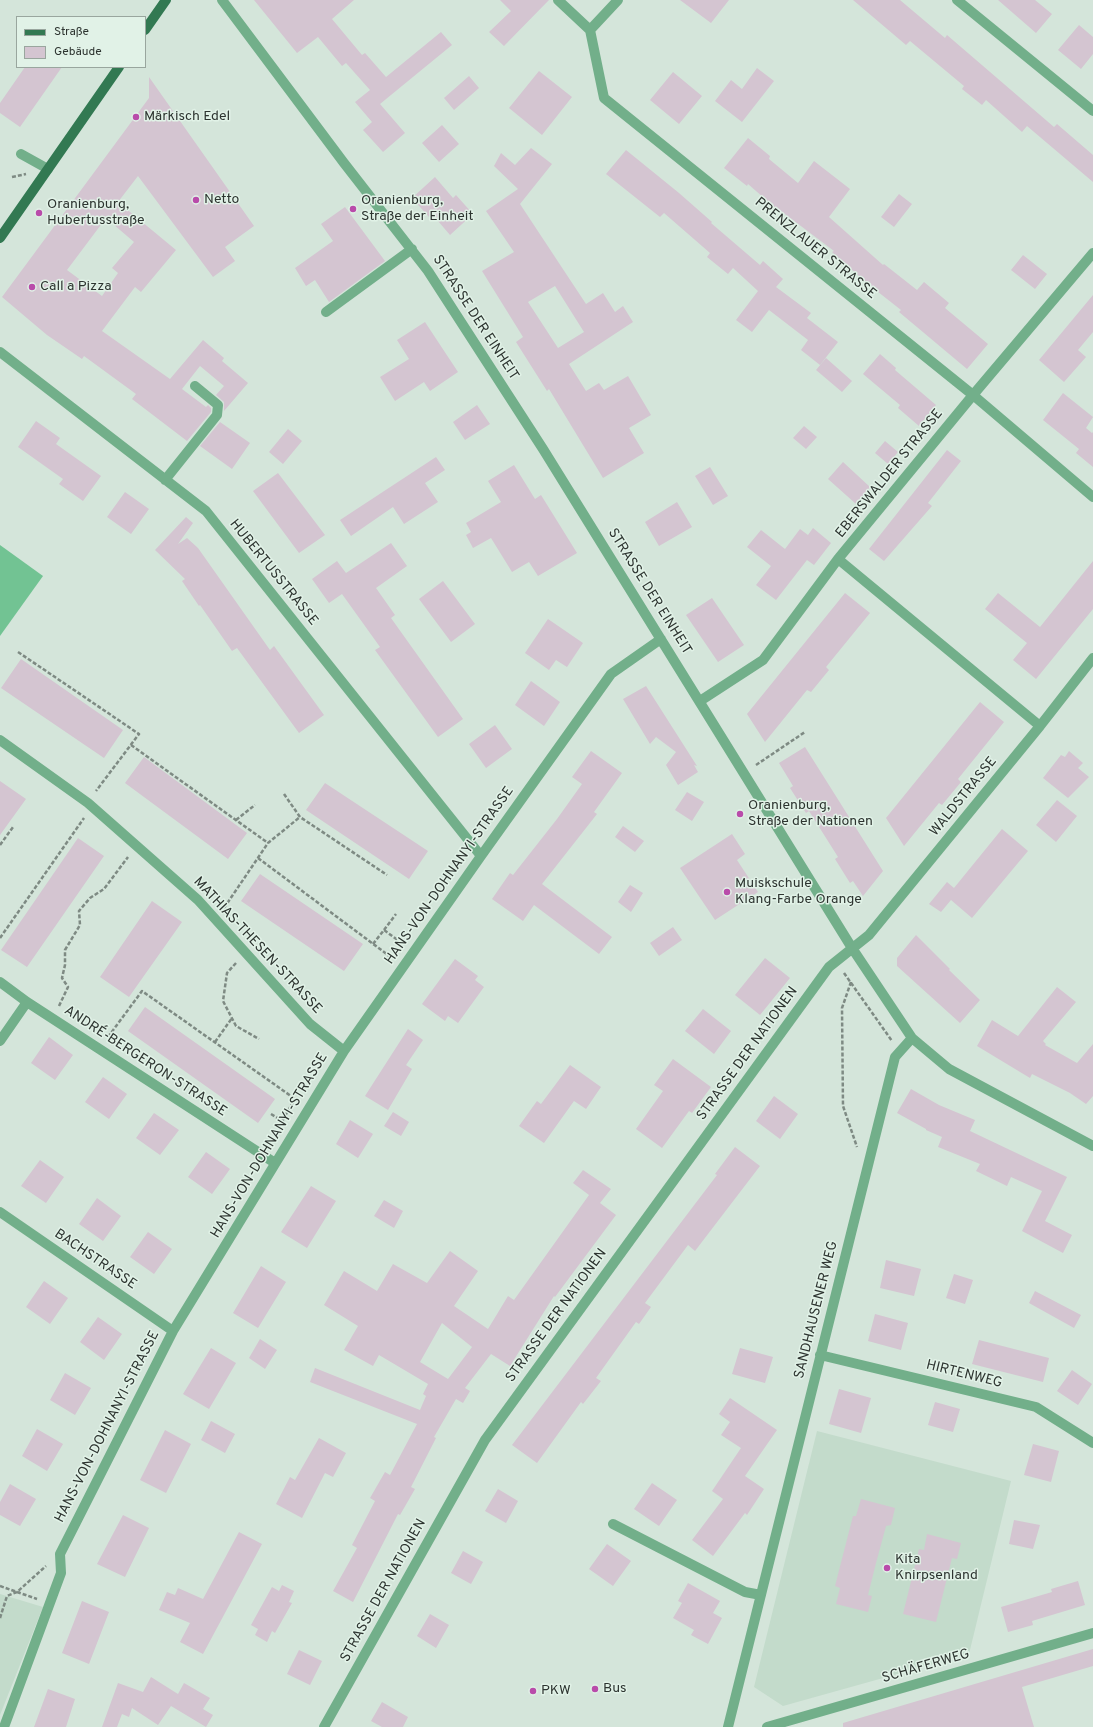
<!DOCTYPE html>
<html>
<head>
<meta charset="utf-8">
<style>
	body { margin:0 }
	#map { position:relative; width:1093px; height:1727px; overflow:hidden; background:#d4e5da; font-family:Overpass,sans-serif }
	canvas { display:block }
	.legend { position:absolute; left:16px; top:16px; width:130px; height:52px; box-sizing:border-box; background:#e1f2e7; border:1px solid #99a69e; margin:0; padding:5px 7px; list-style:none; font-size:12px; color:#2d3430 }
	.legend li { display:flex; align-items:center; gap:8px; height:20px }
	.legend b { width:20px; border:1px solid #99a69e }
</style>
</head>
<body>
<div id="map">
<canvas width="1093" height="1727"></canvas>
<ul class="legend">
<li><b style="height:5px;background:#327952"></b>Straße</li>
<li><b style="height:11px;background:#d4c5d1"></b>Gebäude</li>
</ul>
</div>
<script>
const g = document.querySelector('canvas').getContext('2d');
g.lineJoin = 'round';
function fillPath(path, color) { g.fillStyle = color; g.fill(path, 'evenodd'); }
const shape = rows => new Path2D(rows.map(r => 'M' + r).join(''));
function stroke(path, color, width, dash) { g.strokeStyle = color; g.lineWidth = width; g.lineCap = dash ? 'butt' : 'round'; g.setLineDash(dash || []); g.stroke(path); }
function label(font, color, halo, rows, align = 'center') {
  g.font = font + ' Overpass,sans-serif'; g.lineWidth = 3; g.setLineDash([]); g.textBaseline = 'middle'; g.strokeStyle = halo; g.fillStyle = color; for (const [text, x, y, turn = 0] of rows) {
    g.save(); g.translate(x, y); g.rotate((+turn || 0) * Math.PI / 180); g.textAlign = isNaN(turn) ? turn : align; if (halo) g.strokeText(text, 0, 0); g.fillText(text, 0, 0); g.restore();
  }
}
fillPath(shape([
	[817,1431,1011,1481,969,1654,783,1706,754,1687],
	[0,1594,43,1607,0,1715]
]), '#c3dbcb');
fillPath(shape([
	[0,545,43,576,0,636]
]), '#72c393');
fillPath(shape([
	[254,0,354,0,332,19,362,55,365,53,386,77,441,32,452,45,380,104,405,133,383,152,363,130,372,122,355,102,370,90,346,63,342,66,318,37,297,53],
	[500,0,549,0,504,46,489,32,511,11],
	[680,0,729,0,711,23],
	[853,0,900,0,945,38,947,35,1054,127,1057,124,1093,155,1093,182,1027,126,1022,132,986,100,982,105,962,89,964,86,910,41,906,45],
	[998,0,1035,0,1052,14,1036,33],
	[1079,25,1093,37,1093,54,1081,69,1058,50],
	[25,67,62,67,20,127,0,113,0,103],
	[757,68,774,81,742,122,715,101,731,80,742,89],
	[539,71,572,97,542,135,509,108],
	[673,72,702,96,679,124,650,100],
	[469,76,479,88,454,110,444,98],
	[149,77,254,226,225,247,235,261,213,277,138,176,118,202,176,250,141,292,135,287,102,331,170,379,203,340,224,358,222,361,248,383,224,411,224,402,216,395,224,386,200,366,182,389,206,407,208,405,211,408,211,412,187,441,132,399,136,394,84,356,82,359,47,335,2,297,149,98],
	[106,218,134,242,112,268,118,273,102,296,67,270],
	[442,125,459,144,439,162,422,143],
	[748,138,770,156,769,159,798,183,814,161,850,189,829,217,883,265,884,264,917,290,924,282,949,303,945,308,988,344,967,369,899,312,901,310,868,284,832,252,834,251,781,211,780,212,748,184,747,186,724,168],
	[531,148,552,164,520,204,586,304,603,293,615,312,623,306,633,322,569,364,586,391,599,383,604,390,628,376,651,415,629,428,644,453,603,478,549,389,547,391,516,342,523,337,482,271,514,252,486,211,518,189,494,166,501,153,515,165],
	[555,286,584,332,558,348,528,302],
	[626,150,679,193,712,222,711,223,760,265,763,261,783,279,776,287,811,313,807,318,838,342,820,365,801,350,808,340,769,310,752,332,736,320,758,291,733,268,728,274,707,257,710,253,664,213,660,217,606,174],
	[435,177,453,198,456,195,473,214,450,235,432,214,429,217,412,198],
	[899,194,912,204,894,227,881,217],
	[345,207,385,261,329,302,315,280,306,286,295,268,333,241,321,224],
	[1023,255,1047,274,1035,289,1011,270],
	[1093,295,1093,332,1078,350,1086,357,1064,382,1039,360],
	[425,322,458,372,430,391,424,382,395,401,380,377,409,359,397,340],
	[880,354,896,368,895,370,936,405,919,426,898,408,900,405,863,374],
	[826,358,852,381,842,392,816,370],
	[1063,393,1093,417,1086,428,1092,433,1093,432,1093,467,1076,453,1079,449,1043,420],
	[477,405,490,424,465,440,453,422],
	[36,421,60,438,56,444,101,476,83,501,59,484,63,479,18,447],
	[220,422,250,443,232,469,200,446],
	[804,426,817,437,806,449,793,438],
	[288,429,302,441,283,464,269,452],
	[885,441,898,452,888,464,875,453],
	[947,450,961,461,928,503,932,506,884,561,869,549],
	[436,457,445,470,425,483,438,502,404,524,393,507,351,536,340,520],
	[843,462,870,487,856,504,828,479],
	[514,465,535,499,541,495,577,553,538,576,529,562,512,572,491,538,473,548,466,535,471,532,466,523,501,502,488,481],
	[710,467,728,496,713,505,695,476],
	[278,473,325,535,299,553,253,491],
	[125,492,149,509,131,534,107,517],
	[677,502,692,527,659,546,645,522],
	[186,517,193,523,178,544,187,538,198,548,270,650,274,646,324,715,299,733,237,648,232,651,200,605,199,606,182,581,185,579,155,550],
	[813,528,831,543,814,565,807,560,776,600,756,585,771,566,747,547,761,530,785,549,800,529,808,535],
	[391,543,407,566,376,588,395,615,391,618,463,719,438,737,375,650,380,647,342,594,329,603,312,579,337,561,346,573],
	[1093,561,1093,609,1036,679,1013,660,1027,643,985,609,998,593,1040,627],
	[443,581,475,624,451,642,419,599],
	[845,593,870,613,826,667,829,670,811,692,807,690,765,742,747,714],
	[712,598,744,645,718,662,686,615],
	[548,619,583,643,567,667,556,660,549,670,525,653],
	[21,659,123,730,104,758,1,688],
	[531,681,560,702,544,726,515,705],
	[646,686,697,766,694,765,698,772,678,785,666,765,676,752,656,737,650,744,623,699],
	[980,702,1004,722,958,779,961,782,942,805,939,803,904,846,886,818],
	[495,725,512,749,486,768,469,744],
	[805,747,883,871,863,896,853,881,850,883,835,859,838,857,809,811,806,813,790,788,793,786,779,763],
	[591,751,622,773,594,812,597,814,542,884,612,937,599,954,534,905,523,921,492,899,510,873,513,875,557,819,582,784,572,777],
	[1069,751,1083,763,1078,768,1089,777,1068,798,1043,778,1061,755,1065,757],
	[144,757,247,833,228,859,125,783],
	[0,781,26,799,0,835],
	[325,783,428,851,409,879,306,810],
	[687,792,704,802,692,821,675,810],
	[1057,800,1077,816,1056,842,1036,825],
	[623,826,644,841,635,852,615,837],
	[1002,829,1028,851,972,918,951,900,941,912,929,904,947,882,954,888],
	[732,834,745,854,737,860,758,892,715,920,680,868],
	[78,838,104,856,27,967,1,950],
	[260,874,363,944,344,971,241,901],
	[630,885,643,893,631,912,618,902],
	[152,901,182,922,129,997,100,977],
	[673,927,682,940,659,956,650,943],
	[916,935,950,969,949,970,980,1000,960,1023,897,966,897,958],
	[765,958,790,978,760,1015,735,995],
	[455,959,478,976,475,980,484,987,458,1023,448,1016,445,1021,422,1004],
	[1057,987,1076,1002,1043,1041,1046,1044,1045,1045,1077,1063,1093,1044,1093,1096,1086,1104,1070,1093,1032,1074,1030,1078,977,1046,992,1020,1018,1036],
	[145,1007,275,1099,258,1123,128,1031],
	[703,1009,731,1031,714,1054,685,1031],
	[408,1029,423,1040,406,1065,412,1069,388,1110,365,1096],
	[49,1037,73,1055,55,1080,31,1063],
	[673,1059,711,1087,692,1113,689,1111,662,1148,636,1129,663,1091,654,1085],
	[570,1065,601,1087,586,1109,574,1101,544,1143,519,1126,537,1101,541,1104],
	[103,1077,127,1094,109,1119,85,1102],
	[911,1089,939,1105,975,1120,970,1131,1067,1177,1045,1221,1072,1235,1063,1253,1022,1231,1042,1191,1011,1177,1007,1186,976,1171,980,1164,938,1147,942,1137,926,1130,926,1129,897,1113],
	[774,1096,798,1114,780,1139,756,1121],
	[393,1112,409,1122,401,1136,384,1126],
	[154,1113,179,1130,160,1155,136,1138],
	[350,1120,373,1134,358,1158,336,1144],
	[735,1147,760,1166,695,1251,688,1245,645,1303,651,1307,639,1324,636,1322,596,1378,601,1381,583,1404,581,1402,537,1463,512,1445,717,1175,715,1174],
	[206,1152,230,1169,212,1194,188,1177],
	[40,1160,64,1177,46,1203,21,1186],
	[583,1170,611,1189,600,1203,616,1215,555,1297,554,1296,510,1366,491,1354,465,1388,470,1391,463,1403,456,1399,434,1437,436,1438,411,1487,415,1489,400,1515,398,1514,353,1602,333,1591,357,1548,352,1545,375,1501,370,1498,385,1472,390,1475,417,1424,310,1382,315,1368,420,1410,426,1396,423,1394,428,1384,379,1355,373,1366,344,1350,358,1326,324,1305,344,1271,377,1291,393,1264,427,1283,450,1251,478,1271,454,1306,488,1329,508,1296,514,1300,589,1195,573,1183],
	[442,1323,472,1347,448,1379,420,1362],
	[311,1186,336,1201,307,1248,281,1232],
	[97,1198,121,1216,103,1241,79,1224],
	[384,1200,403,1211,394,1228,374,1216],
	[148,1232,172,1249,154,1274,130,1257],
	[886,1260,921,1269,914,1296,880,1288],
	[261,1266,286,1282,258,1328,233,1313],
	[954,1274,973,1280,965,1304,946,1298],
	[44,1281,68,1298,50,1324,26,1307],
	[1035,1291,1081,1315,1074,1328,1029,1303],
	[875,1314,908,1323,901,1350,868,1341],
	[98,1317,122,1334,104,1360,80,1342],
	[260,1339,277,1350,265,1369,249,1358],
	[979,1340,1049,1358,1043,1382,972,1364],
	[211,1348,236,1363,209,1409,183,1394],
	[740,1348,773,1357,765,1383,732,1374],
	[1072,1370,1092,1384,1078,1405,1057,1391],
	[65,1373,91,1388,75,1415,50,1400],
	[839,1389,871,1398,861,1433,829,1424],
	[730,1398,777,1430,745,1476,764,1489,747,1515,745,1513,713,1556,692,1540,723,1499,712,1491,741,1448,721,1435,730,1422,719,1414],
	[935,1402,960,1409,953,1432,928,1425],
	[211,1421,235,1434,225,1453,201,1440],
	[37,1429,63,1444,47,1471,22,1456],
	[165,1430,191,1444,166,1493,140,1480],
	[319,1438,346,1453,333,1477,325,1473,302,1518,276,1504,290,1477,295,1480],
	[1033,1444,1059,1451,1051,1482,1024,1475],
	[652,1483,677,1500,659,1526,634,1509],
	[10,1484,36,1499,20,1526,0,1515,0,1502],
	[498,1489,518,1501,506,1523,485,1511],
	[861,1499,895,1508,891,1525,886,1526,876,1563,868,1595,872,1596,868,1612,836,1604,840,1588,835,1586,853,1516,856,1516],
	[123,1515,149,1528,125,1577,97,1564],
	[1014,1520,1040,1525,1033,1549,1009,1544],
	[239,1532,262,1544,203,1654,180,1642,190,1623,159,1610,167,1592,175,1595,178,1588,203,1599],
	[927,1534,961,1543,957,1559,952,1558,936,1622,903,1614,919,1549,924,1550],
	[607,1544,631,1561,613,1586,589,1569],
	[463,1551,483,1562,471,1584,451,1573],
	[1078,1581,1085,1605,1032,1621,1033,1625,1008,1632,1001,1607,1052,1592,1051,1589],
	[688,1583,720,1601,713,1613,722,1618,708,1644,691,1635,694,1630,673,1618,682,1603,678,1601],
	[282,1585,294,1591,289,1602,292,1603,275,1633,272,1631,267,1642,255,1635,258,1629,251,1625,272,1587,279,1591],
	[82,1601,109,1612,89,1664,62,1653],
	[430,1614,449,1625,436,1648,417,1636],
	[1093,1649,1093,1666,1022,1687,1034,1727,843,1727,843,1723],
	[299,1650,322,1661,310,1685,287,1674],
	[151,1677,178,1694,184,1683,210,1698,203,1709,213,1715,206,1727,171,1706,158,1725,132,1708,129,1717,122,1714,117,1727,102,1727,118,1683,143,1692],
	[48,1689,75,1699,66,1727,34,1727],
	[382,1702,408,1717,403,1727,382,1727,371,1721]
]), '#d4c5d1');
stroke(shape([
	[12,177,26,174],
	[18,652,139,734,96,791],
	[131,745,268,843],
	[756,765,805,732],
	[284,794,300,817,387,875],
	[236,820,255,805],
	[0,845,13,827],
	[258,858,392,958],
	[224,908,268,843,300,817],
	[384,930,396,914],
	[0,938,84,818],
	[373,944,384,930,403,944],
	[236,963,227,973,223,1001,236,1026,259,1039],
	[844,973,892,1041],
	[851,982,842,1008,843,1106,857,1147],
	[59,1006,68,987,62,978,65,965,65,950,80,925,79,911,90,898,104,889,128,857],
	[108,1037,142,991,298,1101],
	[215,1042,232,1018],
	[271,1114,284,1122],
	[282,1121,295,1099],
	[0,1586,37,1599],
	[0,1618,7,1596,17,1592,46,1566]
]), '#7e8a83', 2.5, [4, 2]);
stroke(shape([
	[222,0,344,163,428,271,543,449,852,948,912,1038,949,1069,1093,1146],
	[558,0,590,30,604,98,973,395,1093,497],
	[957,0,1093,111],
	[590,30,618,0],
	[21,154,48,169],
	[326,312,412,249],
	[0,352,206,511,481,856],
	[165,480,217,415,218,405,195,386],
	[838,559,1040,726],
	[700,701,763,660,838,559,973,395,1093,253],
	[0,740,88,803,198,900,310,1024,344,1051],
	[0,982,27,1002,275,1163],
	[0,1041,27,1002],
	[0,1212,173,1331],
	[820,1355,1036,1407,1093,1443],
	[613,1524,745,1592,761,1595],
	[4,1727,61,1573,60,1554,173,1331,344,1051,481,856,611,674,661,639],
	[324,1727,485,1440,829,967,869,935,1040,726,1093,658],
	[728,1727,895,1057,912,1038],
	[767,1727,1093,1633]
]), '#72af8a', 10);
stroke(shape([
	[145,30,166,0],
	[0,238,119,67]
]), '#327952', 10);
for (const [x, y, r, color] of [
	[136,117,4,"#b94baa"],
	[196,200,4,"#b94baa"],
	[353,209,4,"#b94baa"],
	[39,213,4,"#b94baa"],
	[32,287,4,"#b94baa"],
	[740,814,4,"#b94baa"],
	[727,892,4,"#b94baa"],
	[887,1568,4,"#b94baa"],
	[595,1689,4,"#b94baa"],
	[533,1691,4,"#b94baa"]
]) { const dot = new Path2D(); dot.arc(x, y, r, 0, 2 * Math.PI); g.fillStyle = color; g.fill(dot); stroke(dot, '#e1f2e7', 1.5); }
label('14px', '#2d3430', '#e1f2e7', [
	["Märkisch Edel",144,117],
	["Netto",204,200],
	["Oranienburg,",361,201],
	["Straße der Einheit",361,217],
	["Oranienburg,",47,205],
	["Hubertusstraße",47,221],
	["Call a Pizza",40,287],
	["Oranienburg,",748,806],
	["Straße der Nationen",748,822],
	["Muiskschule",735,884],
	["Klang-Farbe Orange",735,900],
	["Kita",895,1560],
	["Knirpsenland",895,1576],
	["Bus",603,1689],
	["PKW",541,1691]
], 'left');
label('14px', '#2d3430', '#e1f2e7', [
	["PRENZLAUER STRASSE",815,249,39],
	["STRASSE DER EINHEIT",475,318,57],
	["EBERSWALDER STRASSE",890,474,-51],
	["HUBERTUSSTRASSE",273,573,51],
	["STRASSE DER EINHEIT",649,592,58],
	["WALDSTRASSE",964,797,-51],
	["HANS-VON-DOHNANYI-STRASSE",450,876,-55],
	["MATHIAS-THESEN-STRASSE",257,946,47],
	["STRASSE DER NATIONEN",748,1054,-54],
	["ANDRÉ-BERGERON-STRASSE",145,1062,33],
	["HANS-VON-DOHNANYI-STRASSE",270,1146,-59],
	["BACHSTRASSE",95,1260,34],
	["SANDHAUSENER WEG",817,1310,-76],
	["STRASSE DER NATIONEN",557,1316,-54],
	["HIRTENWEG",964,1375,14],
	["HANS-VON-DOHNANYI-STRASSE",108,1427,-63],
	["STRASSE DER NATIONEN",384,1591,-61],
	["SCHÄFERWEG",926,1667,-16]
]);
</script>
</body>
</html>
